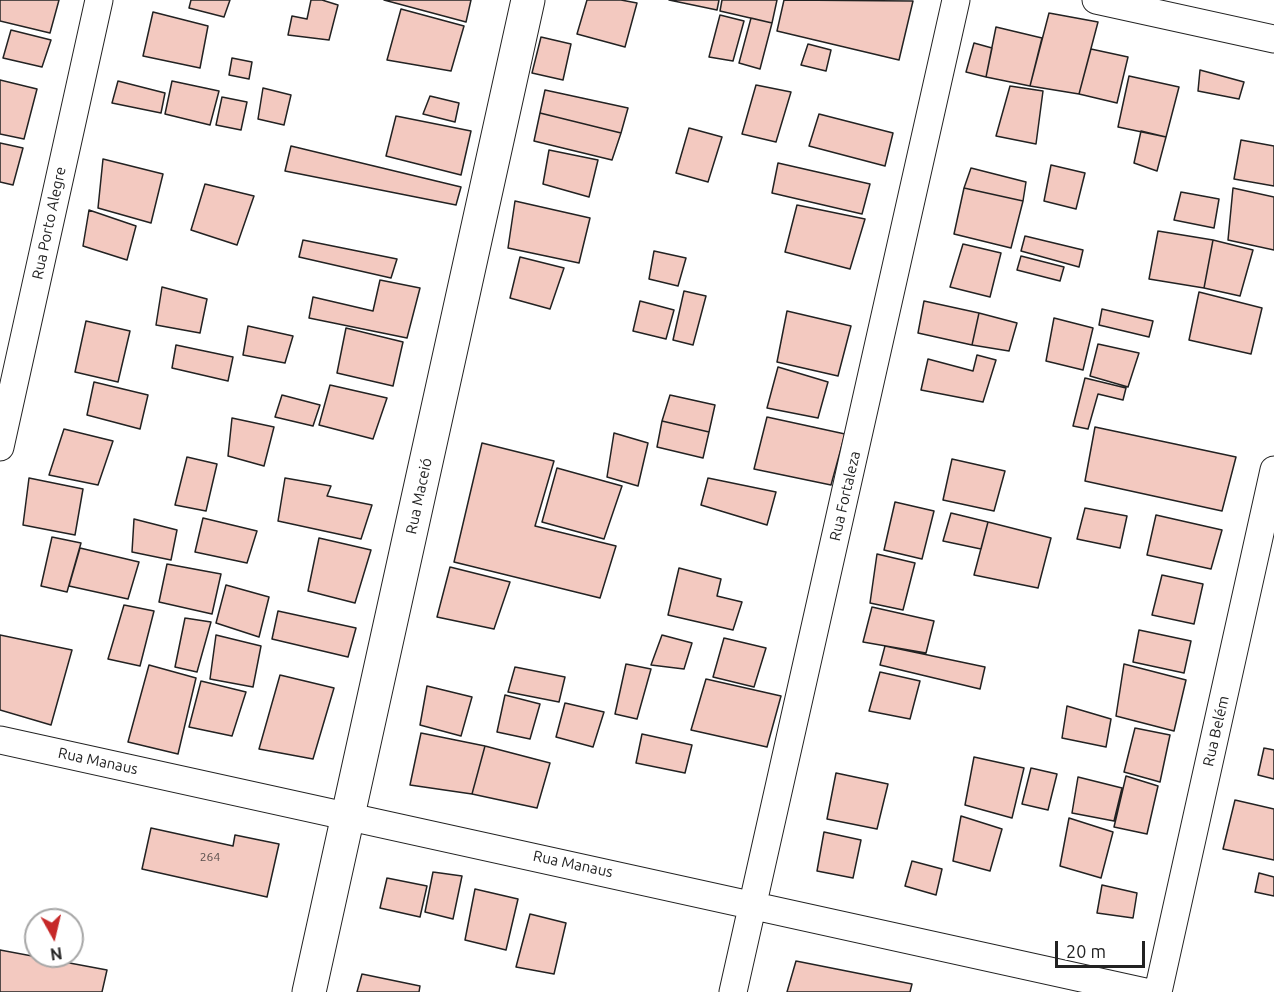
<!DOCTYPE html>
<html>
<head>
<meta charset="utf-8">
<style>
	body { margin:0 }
	#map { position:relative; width:1274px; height:992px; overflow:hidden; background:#fff; font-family:Ubuntu,sans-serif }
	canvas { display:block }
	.north { position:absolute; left:24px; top:908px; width:60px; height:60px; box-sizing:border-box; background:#fff; border:2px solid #a7a7a7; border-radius:50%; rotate:172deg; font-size:16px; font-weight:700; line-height:24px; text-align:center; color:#222 }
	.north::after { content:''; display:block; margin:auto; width:21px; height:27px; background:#c62828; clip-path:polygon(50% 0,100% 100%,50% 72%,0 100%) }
	.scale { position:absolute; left:1055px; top:941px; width:90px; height:27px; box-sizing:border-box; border:3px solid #222; border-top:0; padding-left:8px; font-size:18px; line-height:21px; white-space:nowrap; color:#222; -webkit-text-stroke:4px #fff; paint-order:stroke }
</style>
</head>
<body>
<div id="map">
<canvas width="1274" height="992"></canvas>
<div class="north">N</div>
<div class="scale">20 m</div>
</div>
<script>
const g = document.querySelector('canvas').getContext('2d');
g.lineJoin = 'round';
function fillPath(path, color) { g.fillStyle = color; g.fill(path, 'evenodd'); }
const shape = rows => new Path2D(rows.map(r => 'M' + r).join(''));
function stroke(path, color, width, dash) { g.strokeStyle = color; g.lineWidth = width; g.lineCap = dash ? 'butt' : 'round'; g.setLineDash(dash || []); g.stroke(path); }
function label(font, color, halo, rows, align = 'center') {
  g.font = font + ' Ubuntu,sans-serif'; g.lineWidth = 4.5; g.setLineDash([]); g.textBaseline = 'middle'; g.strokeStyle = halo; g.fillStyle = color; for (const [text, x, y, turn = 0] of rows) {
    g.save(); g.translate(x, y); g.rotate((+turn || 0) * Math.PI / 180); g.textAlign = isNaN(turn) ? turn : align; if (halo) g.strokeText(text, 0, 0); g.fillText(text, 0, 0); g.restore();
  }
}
const building = shape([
	[0,0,59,0,50,33,0,21,0,0],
	[191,0,230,0,224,17,189,8,191,0],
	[311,0,322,0,338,5,329,40,288,35,292,16,307,19,311,0],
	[384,0,471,0,466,22,384,0],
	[587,0,621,0,637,3,625,47,577,34,587,0],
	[669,0,719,0,717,10,669,0],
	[722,0,777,0,772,23,720,11,722,0],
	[784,0,913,1,899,60,777,31,784,0],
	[401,9,464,26,451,71,387,60,401,9],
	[153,12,208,26,200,68,143,56,153,12],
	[1049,13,1098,22,1079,94,1030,86,1049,13],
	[720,15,744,21,733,61,709,57,720,15],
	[751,18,772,23,760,69,739,63,751,18],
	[996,27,1042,38,1030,86,986,77,996,27],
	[11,30,51,40,42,67,3,58,11,30],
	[541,37,571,44,563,80,532,73,541,37],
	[974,43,992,48,986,77,966,72,974,43],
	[808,44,831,50,826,71,801,65,808,44],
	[1091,49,1128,57,1117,103,1079,94,1091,49],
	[232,58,252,62,249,79,229,75,232,58],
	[1200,70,1244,82,1239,99,1198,91,1200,70],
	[1129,76,1179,87,1166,137,1118,127,1129,76],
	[0,80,37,89,24,139,0,134,0,80],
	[118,81,165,93,161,113,112,103,118,81],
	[172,81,219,91,210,125,165,114,172,81],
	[756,85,791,92,776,142,742,134,756,85],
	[1010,86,1043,91,1036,144,996,136,1010,86],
	[263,88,291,95,284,125,258,119,263,88],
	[545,90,628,108,621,133,540,113,545,90],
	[430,96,459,103,455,122,423,114,430,96],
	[222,97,247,102,241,130,216,125,222,97],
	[540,113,621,133,612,160,534,141,540,113],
	[819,114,893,133,885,166,809,146,819,114],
	[396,116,471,131,461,175,386,156,396,116],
	[689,128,722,137,708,182,676,173,689,128],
	[1141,131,1166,137,1157,171,1134,163,1141,131],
	[1241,140,1274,146,1274,186,1234,179,1241,140],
	[0,143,23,148,13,185,0,182,0,143],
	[291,146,461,187,456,205,285,171,291,146],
	[549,150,598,160,589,197,543,184,549,150],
	[103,159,163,174,151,223,98,208,103,159],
	[778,163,870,184,862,214,772,193,778,163],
	[1051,165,1085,173,1076,209,1044,201,1051,165],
	[971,168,1026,182,1023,201,964,188,971,168],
	[205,184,254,196,237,245,191,230,205,184],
	[964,188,1023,201,1011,248,954,234,964,188],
	[1233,188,1274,197,1274,250,1228,240,1233,188],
	[1181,192,1219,199,1214,228,1174,220,1181,192],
	[515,201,590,218,579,263,508,248,515,201],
	[797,205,865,219,850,269,785,252,797,205],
	[89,210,136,226,127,260,83,246,89,210],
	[1158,231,1213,240,1204,288,1149,279,1158,231],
	[1025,236,1083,250,1079,267,1021,251,1025,236],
	[303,240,397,259,391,278,299,257,303,240],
	[1213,240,1253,250,1240,296,1204,288,1213,240],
	[963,244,1001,253,990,297,950,287,963,244],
	[654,251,686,258,678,286,649,279,654,251],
	[1021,256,1064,267,1060,281,1017,270,1021,256],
	[520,257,564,268,550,309,510,298,520,257],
	[380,280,420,288,407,338,309,318,313,297,373,311,380,280],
	[162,287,207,299,200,333,156,325,162,287],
	[684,291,706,296,693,345,673,340,684,291],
	[1199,292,1262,308,1251,354,1189,340,1199,292],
	[640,301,674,310,666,339,633,331,640,301],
	[924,301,979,313,972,345,918,333,924,301],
	[1102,309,1153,321,1149,337,1099,325,1102,309],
	[787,311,851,326,838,376,777,362,787,311],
	[979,313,1017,323,1009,351,972,345,979,313],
	[1054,318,1093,328,1083,370,1046,361,1054,318],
	[86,321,130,331,118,382,75,372,86,321],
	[248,326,293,336,285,363,243,355,248,326],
	[346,328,403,342,393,386,337,373,346,328],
	[1098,344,1139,353,1128,387,1090,376,1098,344],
	[176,345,233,357,228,381,172,368,176,345],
	[977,355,996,360,983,402,921,390,928,359,973,371,977,355],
	[778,367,828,382,818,418,767,408,778,367],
	[1085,378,1126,388,1123,400,1098,394,1088,429,1073,426,1085,378],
	[94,382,148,395,140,429,87,415,94,382],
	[330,385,387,398,373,439,319,425,330,385],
	[282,395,320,405,313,426,275,417,282,395],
	[670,395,715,405,709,432,662,421,670,395],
	[767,417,845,434,831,485,754,469,767,417],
	[232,418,274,427,264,466,228,456,232,418],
	[662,421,709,432,703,458,657,447,662,421],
	[1095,427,1236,457,1222,511,1085,481,1095,427],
	[64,429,113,441,98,485,49,475,64,429],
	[614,433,648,443,638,486,607,477,614,433],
	[482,443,554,461,535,526,616,546,600,598,454,562,482,443],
	[187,457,217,464,206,511,175,505,187,457],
	[952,459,1005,471,994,511,943,500,952,459],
	[557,468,622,486,604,539,542,522,557,468],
	[29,478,83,489,75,535,23,525,29,478],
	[285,478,331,486,327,496,372,505,361,539,278,521,285,478],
	[708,478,776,492,767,525,701,505,708,478],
	[895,502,934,511,922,559,884,550,895,502],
	[1085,508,1127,516,1120,548,1077,539,1085,508],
	[951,513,988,522,981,549,943,541,951,513],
	[1156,515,1222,530,1211,569,1147,555,1156,515],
	[203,518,257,531,247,563,195,552,203,518],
	[134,519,177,530,171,560,132,552,134,519],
	[988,522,1051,538,1038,588,974,575,988,522],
	[52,537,81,543,67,592,41,586,52,537],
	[319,538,371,550,355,603,308,591,319,538],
	[80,548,139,562,128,599,69,586,80,548],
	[877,554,915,563,903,610,870,603,877,554],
	[167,564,221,574,212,614,159,602,167,564],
	[450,567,510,582,494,629,437,617,450,567],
	[679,568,721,579,717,596,742,602,733,630,668,615,679,568],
	[1162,575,1203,584,1194,624,1152,615,1162,575],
	[226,585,269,597,259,637,216,623,226,585],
	[124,605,154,611,140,666,108,659,124,605],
	[872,607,934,621,926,653,863,642,872,607],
	[278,611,356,628,348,657,272,639,278,611],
	[185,618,211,622,197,672,175,667,185,618],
	[1139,630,1191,641,1184,673,1133,662,1139,630],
	[0,635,72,650,51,725,0,710,0,635],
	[216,635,261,646,253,687,210,679,216,635],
	[662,635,692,643,684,669,651,665,662,635],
	[724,638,766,648,754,687,713,677,724,638],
	[885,646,985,667,980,689,880,665,885,646],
	[626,664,651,669,637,719,615,714,626,664],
	[1124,664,1186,680,1174,731,1116,716,1124,664],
	[149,665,196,678,178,754,128,742,149,665],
	[515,667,565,677,559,702,508,692,515,667],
	[880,672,920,681,910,719,869,711,880,672],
	[280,675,334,688,313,759,259,749,280,675],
	[706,679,781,696,767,747,691,730,706,679],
	[201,681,246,692,232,736,189,727,201,681],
	[427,686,472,697,461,736,420,725,427,686],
	[505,695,540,704,530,739,497,732,505,695],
	[565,703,604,712,593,747,556,737,565,703],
	[1067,706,1111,719,1106,747,1062,738,1067,706],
	[1135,728,1170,735,1160,782,1124,772,1135,728],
	[421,733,485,746,472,794,410,785,421,733],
	[642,734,692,745,685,773,636,763,642,734],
	[485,746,550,763,537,808,472,794,485,746],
	[1264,748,1274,750,1274,779,1258,775,1264,748],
	[974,757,1024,768,1012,818,965,805,974,757],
	[1031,768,1057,774,1048,810,1022,804,1031,768],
	[836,773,888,784,877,829,827,819,836,773],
	[1126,776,1158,786,1147,834,1114,827,1126,776],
	[1078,777,1122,788,1114,821,1072,813,1078,777],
	[1235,800,1274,809,1274,860,1223,849,1235,800],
	[961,816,1002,829,990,871,953,861,961,816],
	[1069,818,1113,832,1101,878,1060,866,1069,818],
	[151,828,233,846,235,835,279,844,267,897,142,869,151,828],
	[824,832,861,840,853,878,817,871,824,832],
	[912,861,942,869,936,895,905,886,912,861],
	[433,872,462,876,453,919,425,912,433,872],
	[1259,873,1274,877,1274,896,1255,892,1259,873],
	[387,878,427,886,420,917,380,908,387,878],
	[1102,885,1137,893,1133,918,1097,913,1102,885],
	[475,889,518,899,506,950,465,940,475,889],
	[530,914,566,923,554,974,516,967,530,914],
	[0,950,107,970,102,992,0,992,0,950],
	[796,961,912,984,910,992,787,992,796,961],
	[362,974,420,986,419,992,357,992,362,974]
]);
fillPath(building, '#f3c9c0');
stroke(building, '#222', 1.5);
const street = shape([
	[1096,0,1274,39],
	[0,447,99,0],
	[0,740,1145,992],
	[733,992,956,0],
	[1158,992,1274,470]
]);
const secondary = shape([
	[309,992,528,0]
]);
stroke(street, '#222', 29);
stroke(secondary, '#222', 35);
stroke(street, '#fff', 27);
stroke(secondary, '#fff', 33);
label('12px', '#564c4a', null, [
	["264",210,857]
]);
label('15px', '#222', '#fff', [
	["Rua Porto Alegre",49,223,-78],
	["Rua Maceió",419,496,-78],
	["Rua Fortaleza",845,496,-77],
	["Rua Belém",1216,731,-77],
	["Rua Manaus",98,761,12],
	["Rua Manaus",573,864,12]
]);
</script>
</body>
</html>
